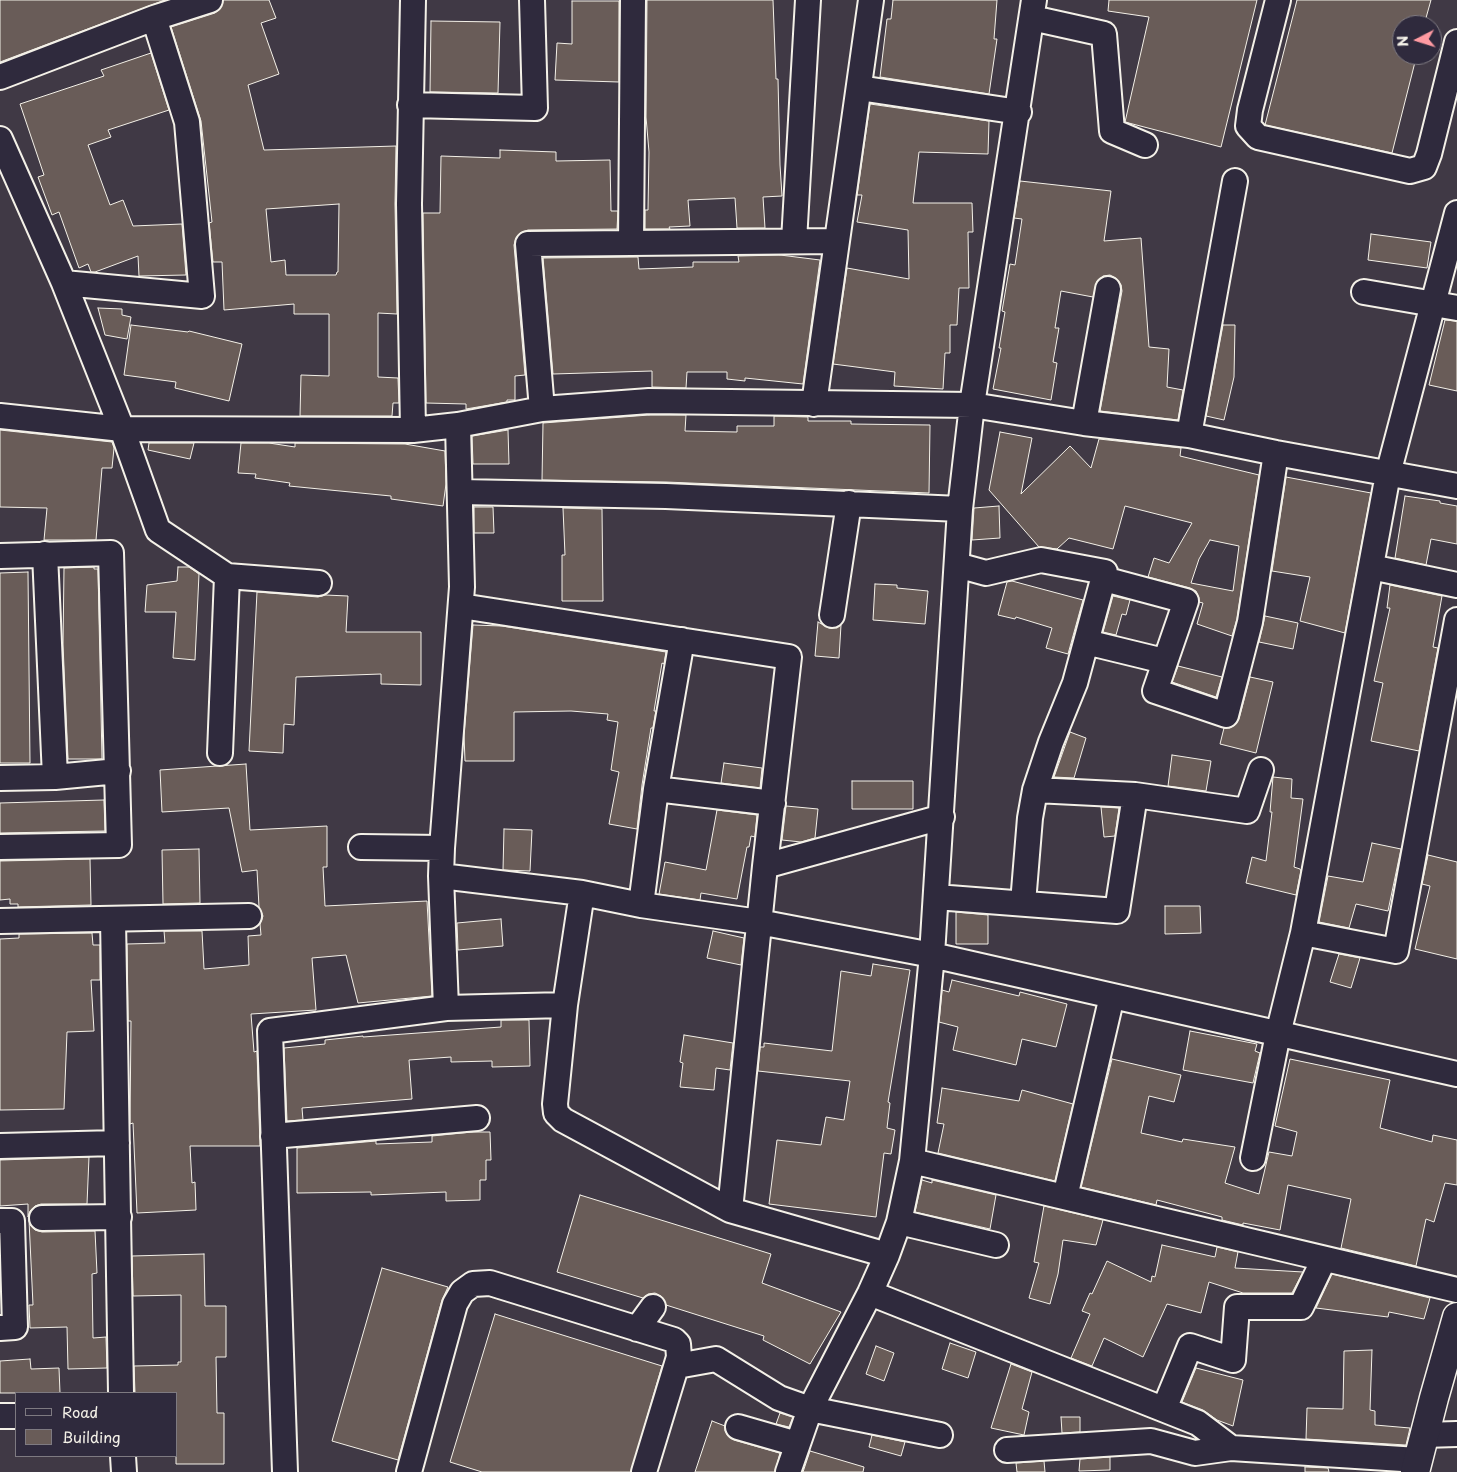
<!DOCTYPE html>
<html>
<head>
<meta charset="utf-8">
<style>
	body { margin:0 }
	#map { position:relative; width:1457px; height:1472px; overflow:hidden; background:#403945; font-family:"Playpen Sans",sans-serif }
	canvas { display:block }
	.legend { position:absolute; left:15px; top:1392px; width:162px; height:65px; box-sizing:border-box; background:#2f2a3d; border:1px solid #7e7a81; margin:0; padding:6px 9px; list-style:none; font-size:15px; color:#f4f1e8 }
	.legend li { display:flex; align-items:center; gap:10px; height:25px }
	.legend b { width:25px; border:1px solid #7e7a81 }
	.north { position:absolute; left:1392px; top:15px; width:50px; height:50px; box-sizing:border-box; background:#2f2a3d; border:1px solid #7e7a81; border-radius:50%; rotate:265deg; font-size:14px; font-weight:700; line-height:20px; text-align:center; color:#f4f1e8 }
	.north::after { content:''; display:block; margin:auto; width:18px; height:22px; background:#ff9aa2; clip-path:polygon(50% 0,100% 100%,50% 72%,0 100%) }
</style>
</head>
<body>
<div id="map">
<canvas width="1457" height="1472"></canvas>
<ul class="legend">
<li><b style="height:6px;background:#2f2a3d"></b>Road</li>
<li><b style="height:14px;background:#695c58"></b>Building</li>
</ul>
<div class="north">N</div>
</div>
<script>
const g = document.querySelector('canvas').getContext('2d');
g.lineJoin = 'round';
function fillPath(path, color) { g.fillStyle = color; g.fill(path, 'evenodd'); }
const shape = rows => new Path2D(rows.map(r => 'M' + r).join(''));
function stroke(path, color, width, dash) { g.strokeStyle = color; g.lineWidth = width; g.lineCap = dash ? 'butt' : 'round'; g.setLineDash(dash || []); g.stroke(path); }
const building = shape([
	[0,0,165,0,0,62,0,0],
	[223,0,269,0,276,18,261,23,279,74,248,85,264,150,396,146,395,204,397,314,378,313,378,377,398,378,399,403,393,403,392,416,300,416,301,375,329,376,329,314,294,314,294,304,224,310,222,262,213,262,209,223,212,222,201,121,171,27,215,13,220,9,223,0],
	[339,204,338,272,337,272,336,275,286,275,285,260,271,262,266,209,339,204],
	[647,0,773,0,776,79,778,79,780,165,782,196,763,197,765,228,737,228,735,198,688,200,690,226,669,227,670,229,645,229,645,210,648,210,649,152,646,117,647,0],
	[893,0,997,0,994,39,997,39,989,94,880,77,887,19,891,19,893,0],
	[1109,0,1257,0,1221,147,1125,122,1149,17,1108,11,1109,0],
	[1297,0,1431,0,1424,25,1402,25,1402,55,1412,55,1410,60,1415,62,1392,153,1265,125,1297,0],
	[572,1,619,1,619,82,555,80,557,43,572,44,572,1],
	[431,21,500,22,498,93,430,92,431,21],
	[151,53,169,110,108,130,111,137,88,145,110,205,123,200,133,226,182,224,186,275,139,276,138,256,95,272,91,272,88,264,79,268,59,212,52,215,38,177,44,175,20,104,104,76,101,70,151,53],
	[870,104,989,121,988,154,919,152,913,203,972,203,973,232,968,232,969,288,959,288,957,325,950,325,950,353,945,353,943,389,894,386,895,372,833,364,847,268,909,279,908,230,857,222,862,195,857,195,870,104],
	[500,150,556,152,556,161,610,160,611,211,618,211,617,229,528,230,520,233,516,238,514,245,525,375,515,376,515,400,507,400,507,402,466,409,466,404,426,403,423,213,440,213,441,156,500,158,500,150],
	[1020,181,1111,191,1104,241,1141,238,1149,347,1169,349,1167,387,1183,390,1178,420,1100,411,1122,291,1121,285,1117,279,1110,275,1103,276,1097,281,1093,297,1061,291,1055,328,1059,328,1053,362,1057,363,1051,400,993,389,1001,348,999,348,1005,312,1002,311,1010,264,1015,265,1022,219,1014,218,1020,181],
	[1371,234,1431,242,1427,268,1368,260,1371,234],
	[780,255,820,260,803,384,745,378,745,381,727,379,727,372,687,372,686,388,652,387,652,371,553,374,543,258,638,257,639,269,693,267,693,262,739,262,738,256,780,255],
	[98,308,122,309,122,315,131,317,127,339,105,335,98,308],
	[1445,320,1457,321,1457,391,1429,385,1445,320],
	[131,325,188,332,189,331,242,344,229,401,175,388,176,382,124,375,131,325],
	[1223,325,1235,325,1234,377,1224,420,1206,416,1223,325],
	[649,415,686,415,685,431,737,432,737,426,774,426,774,416,808,417,808,421,851,421,851,424,930,425,929,493,666,482,542,480,543,423,649,415],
	[0,430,112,442,114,448,112,468,102,468,96,540,44,540,47,508,0,507,0,430],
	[508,430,509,464,473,464,472,436,508,430],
	[1000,432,1032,438,1021,494,1070,446,1091,468,1099,439,1181,448,1180,456,1259,475,1237,619,1232,636,1197,624,1203,603,1199,602,1199,598,1196,591,1190,588,1148,577,1154,558,1169,563,1192,523,1125,506,1113,549,1069,538,1057,549,1039,547,989,490,1000,432],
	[1210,540,1239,546,1233,591,1191,583,1199,559,1210,540],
	[149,443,194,443,190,459,148,450,149,443],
	[241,443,269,443,295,447,295,443,405,444,445,451,446,484,443,506,391,499,391,496,289,486,290,483,255,478,256,474,238,473,241,443],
	[1286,477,1371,493,1345,633,1300,621,1310,577,1272,571,1286,477],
	[1405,496,1440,501,1440,503,1457,506,1457,544,1431,539,1426,565,1395,558,1405,496],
	[999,506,1000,538,972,540,974,508,999,506],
	[474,507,493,507,494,533,474,533,474,507],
	[563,508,602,509,603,601,562,601,562,555,565,555,563,508],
	[94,567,94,569,98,569,102,759,68,759,63,645,64,568,94,567],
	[178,567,189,567,199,574,195,660,173,658,176,612,145,612,147,585,177,581,178,567],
	[28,572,30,763,0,763,0,573,28,572],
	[1012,581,1083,600,1068,654,1046,648,1052,628,1016,617,1015,619,998,615,1007,582,1012,581],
	[875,584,897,585,897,588,928,591,925,624,873,620,875,584],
	[1390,585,1442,596,1433,647,1438,648,1419,751,1371,741,1383,683,1374,681,1390,608,1387,608,1390,585],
	[257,592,318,597,325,595,348,596,346,632,421,632,421,685,381,684,381,674,296,677,294,725,284,724,283,753,249,751,257,592],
	[1113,596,1130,600,1126,615,1122,614,1116,635,1103,632,1113,596],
	[1265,616,1298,623,1293,649,1259,642,1265,616],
	[818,622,829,628,837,628,841,625,839,658,815,656,818,622],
	[473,625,502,626,666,652,664,664,662,663,654,711,656,711,653,728,651,728,642,785,637,829,609,824,619,772,611,770,618,722,607,720,608,714,571,711,514,712,514,761,465,761,464,735,473,625],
	[1178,666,1222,677,1216,697,1172,682,1178,666],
	[1250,677,1273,682,1256,753,1220,744,1224,728,1230,728,1235,725,1239,719,1250,677],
	[1070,732,1086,738,1074,778,1054,777,1070,732],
	[1172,755,1211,761,1206,791,1168,786,1172,755],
	[724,763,762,768,760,788,721,783,724,763],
	[246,764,250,830,327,826,327,867,323,867,325,906,427,901,432,996,358,1003,346,955,312,958,316,1010,251,1014,254,1052,257,1051,260,1146,190,1146,192,1183,195,1182,196,1210,137,1213,133,1123,130,1124,131,1021,128,1021,127,944,165,943,164,931,202,931,204,969,249,965,248,936,261,935,260,924,263,916,259,907,257,870,242,872,229,808,162,812,160,770,246,764],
	[1273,777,1292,779,1291,798,1303,799,1294,867,1300,869,1301,871,1296,895,1246,883,1252,857,1266,861,1272,812,1270,812,1273,777],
	[852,781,913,781,913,809,852,809,852,781],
	[104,800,105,831,0,833,0,803,104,800],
	[786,806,818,809,815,838,801,842,782,840,786,806],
	[1101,807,1119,808,1115,836,1104,837,1101,807],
	[717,810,757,815,755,837,751,836,749,847,747,847,737,899,701,893,700,900,659,894,665,862,706,870,717,810],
	[504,829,532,830,530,871,503,870,504,829],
	[1372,843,1401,849,1388,911,1356,904,1349,928,1319,922,1328,876,1363,882,1372,843],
	[199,849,200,903,163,904,162,850,199,849],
	[1428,855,1457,862,1457,959,1415,949,1430,886,1422,884,1428,855],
	[90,859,91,905,18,907,18,904,10,904,10,899,0,900,0,861,90,859],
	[1165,906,1200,906,1201,933,1165,934,1165,906],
	[956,912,988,915,988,944,956,944,956,912],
	[501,919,503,946,458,950,457,923,501,919],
	[713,931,744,938,741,965,707,958,713,931],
	[92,933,93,945,100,945,100,980,91,980,94,1031,67,1032,64,1109,0,1110,0,939,19,938,19,934,92,933],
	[1339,954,1360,958,1351,988,1330,982,1339,954],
	[873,964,910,970,888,1102,890,1103,887,1128,895,1130,891,1154,884,1153,876,1217,769,1204,777,1140,821,1145,826,1117,844,1120,850,1081,758,1071,760,1047,764,1047,764,1043,832,1051,841,971,871,976,873,964],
	[952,980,1019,996,1020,992,1067,1004,1056,1047,1022,1039,1016,1065,953,1050,958,1027,939,1022,942,990,949,992,952,980],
	[501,1020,529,1020,530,1066,492,1067,492,1061,451,1062,451,1057,409,1060,412,1099,302,1108,303,1120,287,1121,284,1048,325,1044,325,1040,363,1036,363,1037,501,1027,501,1020],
	[1190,1031,1257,1044,1255,1051,1260,1053,1253,1083,1183,1070,1190,1031],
	[684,1035,733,1043,730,1070,716,1068,714,1090,680,1087,683,1063,680,1062,684,1035],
	[1112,1059,1181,1075,1174,1102,1149,1096,1141,1133,1182,1142,1183,1139,1235,1147,1225,1183,1259,1194,1269,1152,1292,1156,1297,1132,1275,1126,1290,1059,1390,1080,1380,1128,1432,1142,1433,1135,1457,1140,1457,1185,1445,1183,1434,1222,1426,1219,1416,1266,1341,1248,1351,1199,1288,1185,1280,1230,1243,1223,1243,1225,1222,1220,1222,1217,1157,1200,1156,1205,1081,1187,1112,1059],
	[942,1088,1019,1101,1022,1090,1073,1104,1055,1181,938,1153,944,1124,937,1123,942,1088],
	[472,1132,490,1132,491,1160,486,1160,486,1180,480,1180,480,1200,446,1201,446,1192,371,1195,371,1192,297,1193,297,1148,376,1141,376,1144,432,1142,432,1136,472,1132],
	[89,1157,87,1204,41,1204,35,1206,30,1211,28,1217,28,1204,0,1206,0,1160,89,1157],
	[922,1180,932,1183,932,1180,996,1195,990,1229,915,1212,922,1180],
	[580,1195,771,1254,762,1283,841,1312,810,1364,763,1340,764,1336,666,1305,661,1296,655,1293,648,1294,643,1298,557,1272,580,1195],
	[1044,1206,1103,1220,1096,1245,1063,1240,1058,1274,1050,1304,1029,1298,1039,1263,1034,1262,1044,1206],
	[29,1220,30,1225,35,1230,42,1232,95,1231,97,1273,92,1274,93,1338,106,1337,107,1368,68,1369,67,1327,30,1328,29,1305,33,1305,29,1220],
	[1162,1245,1215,1257,1217,1247,1238,1252,1235,1268,1303,1272,1292,1293,1243,1293,1209,1282,1201,1313,1167,1304,1143,1357,1104,1338,1092,1366,1071,1358,1090,1314,1082,1311,1090,1293,1092,1294,1107,1261,1151,1282,1152,1276,1155,1277,1162,1245],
	[204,1254,205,1306,226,1306,226,1357,216,1357,217,1413,224,1413,224,1464,176,1464,176,1393,135,1393,134,1366,178,1365,178,1362,181,1362,181,1295,133,1296,132,1256,204,1254],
	[382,1268,448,1287,442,1300,398,1460,332,1441,382,1268],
	[1332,1274,1430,1298,1424,1319,1389,1312,1388,1317,1316,1308,1332,1274],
	[495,1314,662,1366,631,1472,482,1472,450,1462,495,1314],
	[950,1343,976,1352,968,1378,942,1369,950,1343],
	[876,1346,894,1353,884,1381,866,1374,876,1346],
	[1372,1350,1370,1410,1375,1411,1375,1425,1410,1428,1406,1445,1306,1439,1307,1408,1343,1409,1344,1351,1372,1350],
	[30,1359,31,1369,59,1368,60,1393,0,1393,0,1361,30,1359],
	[1011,1364,1032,1372,1022,1409,1029,1412,1024,1435,991,1428,1011,1364],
	[1196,1368,1243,1380,1233,1426,1217,1420,1203,1410,1182,1402,1196,1368],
	[780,1413,793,1417,789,1427,776,1424,780,1413],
	[1061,1417,1080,1417,1080,1432,1062,1433,1061,1417],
	[712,1421,725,1426,725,1431,728,1436,734,1440,780,1453,775,1472,695,1472,712,1421],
	[872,1435,905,1442,901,1456,869,1447,872,1435],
	[810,1451,864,1467,863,1472,803,1472,810,1451],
	[1110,1457,1110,1470,1079,1471,1080,1459,1110,1457],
	[1044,1461,1045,1472,1017,1472,1016,1463,1044,1461],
	[1305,1467,1328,1468,1329,1472,1305,1472,1305,1467]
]);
fillPath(building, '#695c58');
stroke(building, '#f4f1e8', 1);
const minor = shape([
	[413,0,409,204,413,430],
	[1278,0,1250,110,1248,126,1258,137,1410,171,1424,167,1429,154,1457,42],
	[1032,18,1104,34,1112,131,1145,145],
	[0,77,154,18,210,0],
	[859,88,1019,112],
	[410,105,535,108,532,0],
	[0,139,64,283,122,429,158,530,227,576,220,753],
	[794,241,808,0],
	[631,243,633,0],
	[64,283,202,296,187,122,154,18],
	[1364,292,1457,308],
	[814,404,871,0],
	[542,409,528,244,836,241],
	[0,416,122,429,413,430,458,425,542,409,649,401,972,405,1084,423,1189,435,1276,453,1457,486],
	[1084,423,1108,289],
	[1189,435,1235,181],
	[460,492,666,496,960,509],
	[45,554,55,777],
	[0,556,111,553,119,845,0,847],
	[957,565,986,573,1041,560,1105,572,1075,683,1051,742,1035,790,1030,818,1023,903],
	[1371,567,1457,585],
	[227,576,319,583],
	[1104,579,1186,601,1155,691,1226,715,1250,622,1276,453],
	[461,606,789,657,765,866,730,1210,887,1255],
	[832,615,849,503],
	[1086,642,1164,661],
	[0,778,55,777,118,771],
	[656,789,773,803],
	[1035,790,1135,795,1247,811,1261,770],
	[361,847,442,848],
	[765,866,942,817],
	[441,876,582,893,641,905,759,922,932,955,1457,1074],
	[582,893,565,1005,555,1104,556,1113,563,1120,730,1210],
	[936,897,1117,911,1135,795],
	[641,905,656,789,682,640],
	[113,919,121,1393],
	[0,921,249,916],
	[1303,933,1396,951,1457,620],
	[446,1008,441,876,442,848,462,587,458,425],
	[273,1136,477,1118],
	[0,1146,117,1143],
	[1253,1158,1278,1034,1303,933,1388,474,1457,213],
	[912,1161,1457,1290],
	[1065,1197,1112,996],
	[42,1218,119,1217],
	[0,1221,12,1221,15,1327,0,1328],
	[899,1222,996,1245],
	[870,1293,1198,1423,1231,1448,1418,1460],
	[637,1329,653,1307],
	[677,1366,716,1359,779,1398,810,1409,940,1435],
	[1164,1409,1190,1346,1233,1360,1237,1307,1301,1307,1324,1259],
	[0,1416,16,1416],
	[738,1427,797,1444],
	[1424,1435,1457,1434],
	[1007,1450,1151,1441,1195,1453,1231,1448],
	[123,1456,124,1472],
	[285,1472,270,1031,446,1008,565,1005],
	[409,1472,455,1304,462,1292,473,1284,490,1283,674,1340,678,1344,679,1357,644,1472],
	[788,1472,810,1409,870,1293,887,1255,899,1222,912,1161,932,955,960,509,972,405,1034,0]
]);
const major = shape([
	[1415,1472,1434,1398,1457,1317]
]);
stroke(minor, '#f4f1e8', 28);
stroke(major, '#f4f1e8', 31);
stroke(minor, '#2f2a3d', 24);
stroke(major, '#2f2a3d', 28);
</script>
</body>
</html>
